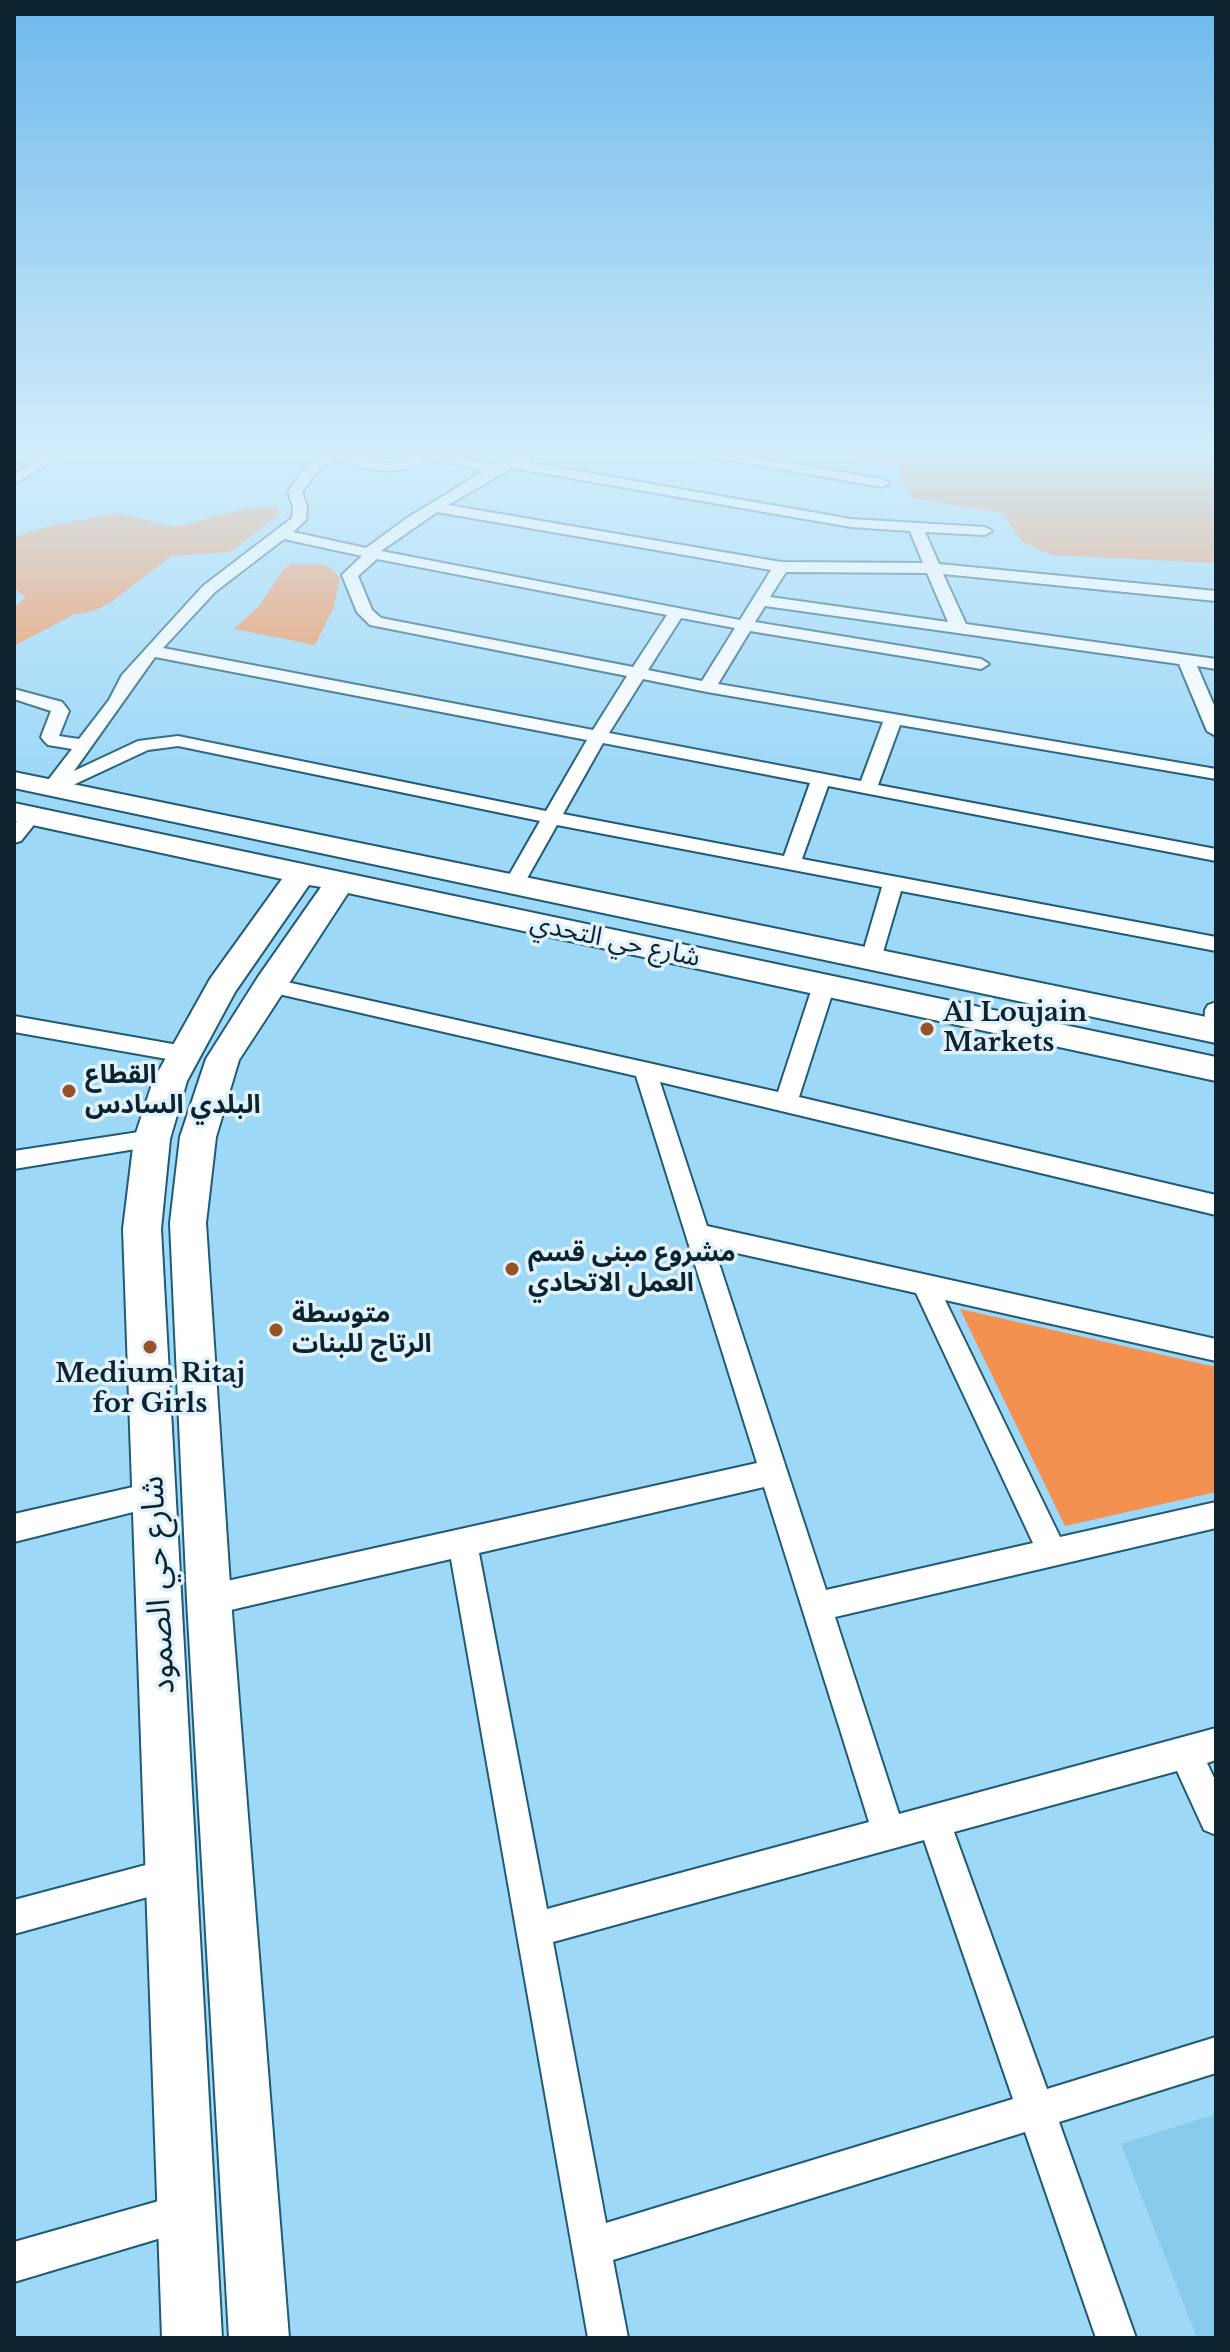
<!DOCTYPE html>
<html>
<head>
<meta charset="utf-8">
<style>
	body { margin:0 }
	#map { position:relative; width:1230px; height:2352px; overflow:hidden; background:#9dd8f7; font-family:"Libre Baskerville",serif }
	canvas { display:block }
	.frame { position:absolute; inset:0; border:16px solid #0c242f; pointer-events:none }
</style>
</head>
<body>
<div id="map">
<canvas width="1230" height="2352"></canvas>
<div class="frame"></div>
</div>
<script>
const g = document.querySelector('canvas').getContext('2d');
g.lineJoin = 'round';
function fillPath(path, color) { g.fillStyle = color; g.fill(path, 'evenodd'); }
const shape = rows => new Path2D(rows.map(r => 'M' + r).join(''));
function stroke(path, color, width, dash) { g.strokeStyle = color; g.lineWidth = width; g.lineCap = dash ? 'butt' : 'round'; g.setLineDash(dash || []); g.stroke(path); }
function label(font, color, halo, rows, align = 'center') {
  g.font = font + ' "Libre Baskerville","Noto Sans Arabic",serif'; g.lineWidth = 7; g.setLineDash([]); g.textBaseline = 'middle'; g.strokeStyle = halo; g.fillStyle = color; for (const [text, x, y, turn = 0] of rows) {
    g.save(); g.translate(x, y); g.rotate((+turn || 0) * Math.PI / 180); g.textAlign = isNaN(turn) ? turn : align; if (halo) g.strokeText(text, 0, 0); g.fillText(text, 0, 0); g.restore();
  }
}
fillPath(shape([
	[1216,2114,1216,2338,1197,2338,1121,2144]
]), '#88caec');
fillPath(shape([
	[864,452,1216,452,1216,563,1051,555,1022,541,1002,513,911,498,897,467,856,459],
	[279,506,277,516,230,552,171,556,113,601,94,611,73,615,14,646,14,607,26,597,14,589,14,537,57,524,117,513,175,527,247,508],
	[291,564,326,565,340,577,334,607,315,645,234,629,259,606,283,570],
	[960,1309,1216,1367,1216,1492,1065,1526]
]), '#f49050');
const street = shape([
	[52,452,68,452,14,484,14,474,52,452],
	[326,452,345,452,386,463,400,462,424,452,443,452,496,465,526,453,533,457,526,462,851,519,985,527,992,531,985,535,925,532,939,564,1216,591,1216,601,943,574,966,624,1216,659,1216,669,1197,666,1216,710,1216,736,1207,731,1179,664,765,606,755,622,981,659,989,664,981,669,750,631,718,684,1216,769,1216,779,900,725,878,785,1216,849,1216,861,828,786,802,859,1216,937,1216,951,901,891,881,959,878,964,871,966,864,964,861,959,882,887,557,825,521,889,514,890,504,884,540,821,178,746,148,750,58,792,44,792,42,788,72,749,48,745,44,741,41,737,51,711,14,699,14,689,62,702,69,711,59,736,79,739,109,700,122,675,203,586,292,518,293,507,288,492,306,466,326,452],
	[337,458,360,467,386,471,408,469,433,458,484,471,407,518,366,548,293,532,306,520,307,507,302,492,316,472,337,458],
	[512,468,851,527,910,531,923,563,781,562,448,505,512,468],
	[437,512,771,570,740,620,381,551,437,512],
	[284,539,362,556,342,575,357,612,370,625,627,676,593,730,163,648,215,592,284,539],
	[377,559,667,615,633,667,381,618,372,610,358,576,377,559],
	[786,572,927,573,948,622,770,597,786,572],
	[681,618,735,628,702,681,648,670,681,618],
	[155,657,587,740,546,811,178,736,138,741,74,771,155,657],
	[643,679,707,692,883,722,861,781,609,733,643,679],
	[603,743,810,783,784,856,563,814,603,743],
	[698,452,726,452,882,479,889,483,882,487,705,456,698,452],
	[32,810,41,816,21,841,14,843,14,825,25,812,32,810],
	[269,978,778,1092,813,985,816,980,824,978,832,980,835,985,799,1097,1216,1195,1216,1215,660,1082,707,1226,1216,1339,1216,1361,945,1300,1060,1537,1216,1502,1216,1528,835,1617,899,1814,1216,1728,1216,1760,1207,1763,1216,1782,1216,1835,1204,1830,1177,1771,954,1832,1047,2089,1216,2037,1216,2073,1059,2122,1136,2338,1096,2338,1025,2132,613,2260,628,2338,588,2338,451,1559,209,1615,198,1610,194,1600,198,1590,209,1585,757,1463,636,1076,261,990,258,985,261,980,269,978],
	[714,1248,916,1293,1033,1543,826,1590,714,1248],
	[764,1487,869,1822,547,1909,479,1553,764,1487],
	[924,1840,1013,2099,606,2223,553,1942,924,1840],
	[1216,1002,1216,1037,1215,1038,1207,1036,1204,1030,1205,1010,1208,1005,1216,1002],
	[14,1016,184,1046,192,1048,195,1054,192,1060,184,1062,14,1032,14,1016],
	[152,1130,160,1133,164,1139,160,1145,14,1169,14,1151,152,1130],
	[155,1482,165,1486,169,1495,165,1504,14,1542,14,1514,155,1482],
	[172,1858,184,1863,189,1875,184,1887,14,1934,14,1900,172,1858],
	[187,2193,201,2198,206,2212,201,2226,14,2282,14,2242,187,2193]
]);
const secondary = shape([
	[14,772,1216,1019,1216,1043,14,788,14,772],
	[14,803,1216,1057,1216,1081,348,893,239,1060,216,1137,206,1223,231,1600,289,2338,229,2338,187,1600,170,1223,180,1137,206,1059,258,977,321,887,309,885,235,992,187,1081,170,1139,161,1229,222,2338,162,2338,123,1229,134,1139,153,1081,210,979,282,879,14,821,14,803]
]);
stroke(street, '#205b76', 4);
stroke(secondary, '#205b76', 4);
fillPath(street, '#fff');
fillPath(secondary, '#fff');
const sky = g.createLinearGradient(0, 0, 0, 781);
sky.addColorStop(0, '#6db9ec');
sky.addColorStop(0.58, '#d3edfb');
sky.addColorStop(1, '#d3edfb00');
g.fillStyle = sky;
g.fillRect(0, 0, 1230, 781);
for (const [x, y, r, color] of [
	[927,1029,8,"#975325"],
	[69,1091,8,"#975325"],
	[512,1269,8,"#975325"],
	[276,1330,8,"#975325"],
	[150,1347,8,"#975325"]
]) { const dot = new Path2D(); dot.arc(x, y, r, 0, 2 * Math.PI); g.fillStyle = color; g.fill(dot); stroke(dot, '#e1f2fc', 3); }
label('26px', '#0c242f', '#e1f2fc', [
	["شارع حي التحدي",615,941,12]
]);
label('bold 26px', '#0c242f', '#e1f2fc', [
	["Al Loujain",943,1014],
	["Markets",943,1044],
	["القطاع",85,1076],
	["البلدي السادس",85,1106],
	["مشروع مبنى قسم",528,1254],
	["العمل الاتحادي",528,1284],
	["متوسطة",292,1315],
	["الرتاج للبنات",292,1345],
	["Medium Ritaj",150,1375,"center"],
	["for Girls",150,1405,"center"]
], 'left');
label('32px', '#0c242f', '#e1f2fc', [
	["شارع حي الصمود",159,1585,-93]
]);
</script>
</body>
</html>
